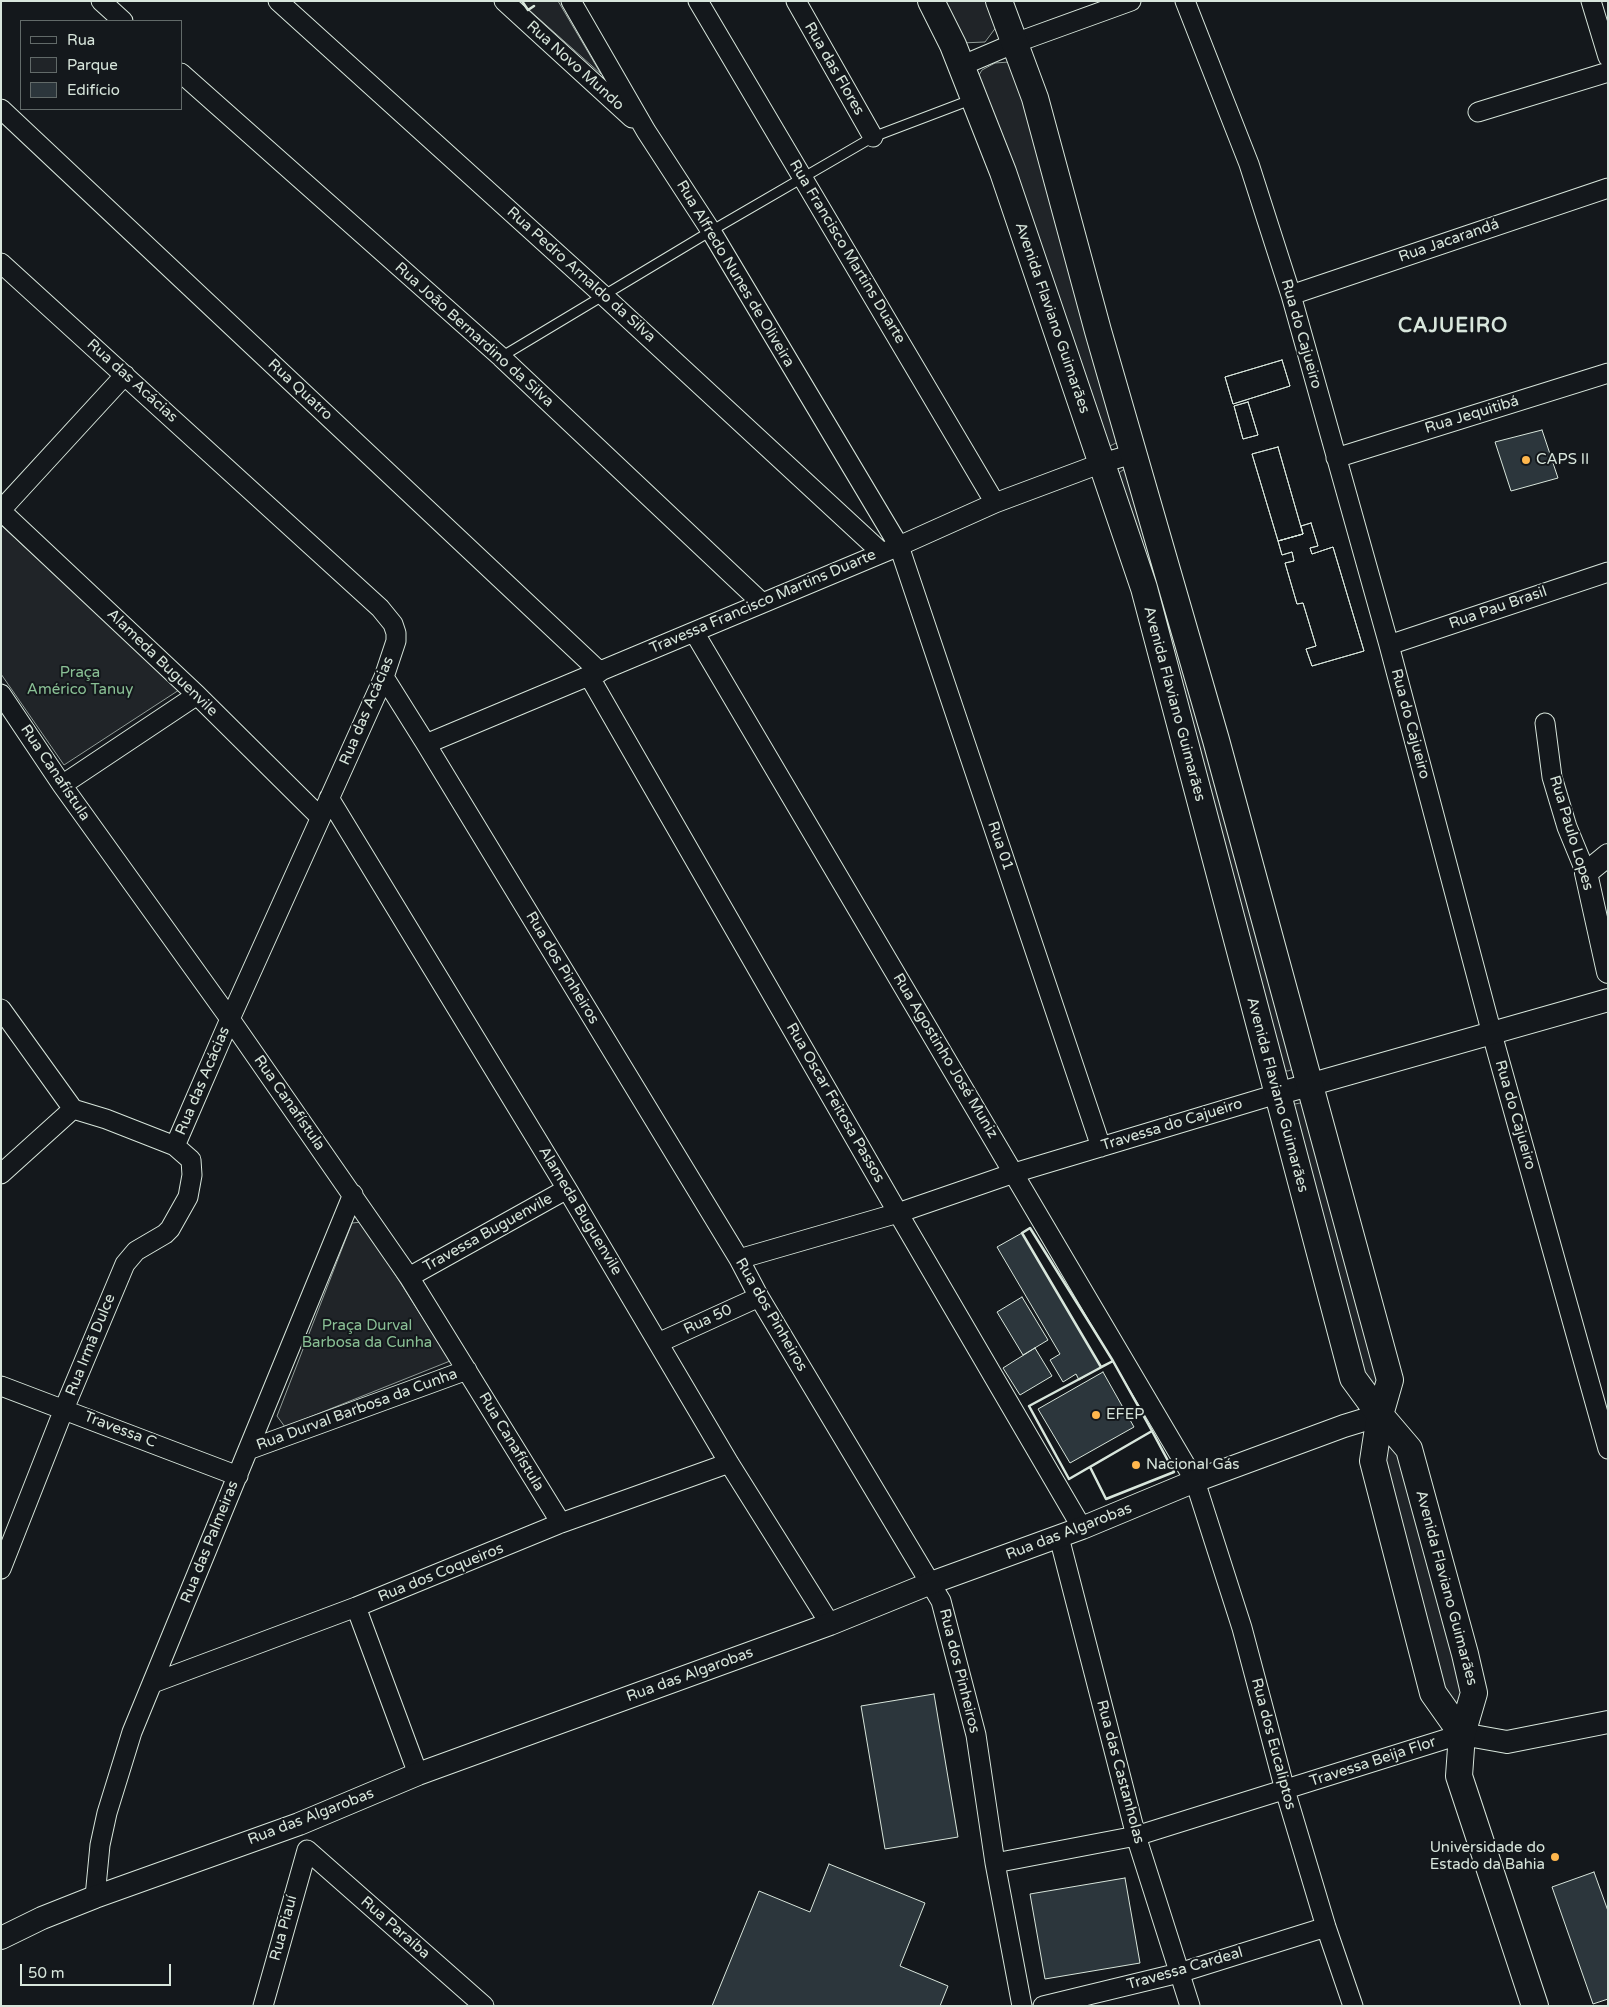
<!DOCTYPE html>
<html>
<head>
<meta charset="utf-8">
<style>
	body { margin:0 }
	#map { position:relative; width:1609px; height:2007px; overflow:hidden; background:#14181c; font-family:"Varela Round",sans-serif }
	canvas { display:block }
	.frame { position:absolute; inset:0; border:2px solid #d8e6dc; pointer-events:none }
	.legend { position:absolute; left:20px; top:20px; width:162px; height:90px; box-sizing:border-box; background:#14181c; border:1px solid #626a69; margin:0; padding:6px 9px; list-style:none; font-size:15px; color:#d8e6dc }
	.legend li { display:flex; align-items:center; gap:10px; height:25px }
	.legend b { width:25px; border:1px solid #626a69 }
	.scale { position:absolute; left:20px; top:1964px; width:151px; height:22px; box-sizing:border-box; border:2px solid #d8e6dc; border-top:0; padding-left:6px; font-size:15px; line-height:18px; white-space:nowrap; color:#d8e6dc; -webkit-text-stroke:4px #14181c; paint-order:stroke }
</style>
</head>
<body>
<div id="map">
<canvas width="1609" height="2007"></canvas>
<div class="frame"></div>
<ul class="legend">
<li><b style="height:6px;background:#14181c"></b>Rua</li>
<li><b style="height:14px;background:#202428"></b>Parque</li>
<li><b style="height:14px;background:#2c363c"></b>Edifício</li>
</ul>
<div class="scale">50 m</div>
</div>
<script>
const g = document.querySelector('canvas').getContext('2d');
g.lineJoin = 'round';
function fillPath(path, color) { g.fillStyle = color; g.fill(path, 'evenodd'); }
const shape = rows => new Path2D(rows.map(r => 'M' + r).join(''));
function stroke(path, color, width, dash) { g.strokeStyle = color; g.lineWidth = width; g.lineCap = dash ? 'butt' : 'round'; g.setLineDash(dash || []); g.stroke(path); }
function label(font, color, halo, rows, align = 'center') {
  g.font = font + ' "Varela Round",sans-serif'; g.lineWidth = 4; g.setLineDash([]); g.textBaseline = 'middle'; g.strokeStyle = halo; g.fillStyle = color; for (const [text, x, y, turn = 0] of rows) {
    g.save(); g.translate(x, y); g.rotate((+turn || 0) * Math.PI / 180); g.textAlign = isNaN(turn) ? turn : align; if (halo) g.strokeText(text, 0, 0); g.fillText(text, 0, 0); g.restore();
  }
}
const green = shape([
	[519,1,558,1,601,74,519,1],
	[940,1,992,1,1000,22,985,42,961,43,940,1],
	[1009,62,1021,71,1122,440,1108,447,976,80,982,70,995,63,1009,62],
	[1123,470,1131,471,1296,1068,1288,1071,1279,1070,1117,474,1123,470],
	[1,525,179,690,64,765,1,674,1,525],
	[1305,1102,1388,1377,1368,1394,1288,1107,1295,1104,1305,1102],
	[362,1222,450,1361,285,1427,277,1416,352,1223,362,1222],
	[1388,1446,1401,1446,1468,1691,1461,1702,1452,1705,1442,1700,1378,1453,1388,1446]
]);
fillPath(green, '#202428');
stroke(green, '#939e99', 1);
const building = shape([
	[1282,360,1290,386,1233,404,1225,377,1282,360],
	[1282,360,1290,386,1233,404,1225,377,1282,360],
	[1248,402,1258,435,1243,439,1234,406,1248,402],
	[1248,402,1258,435,1243,439,1234,406,1248,402],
	[1542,430,1558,478,1511,491,1495,442,1542,430],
	[1278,447,1303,534,1278,541,1252,454,1278,447],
	[1278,447,1303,534,1278,541,1252,454,1278,447],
	[1311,523,1318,546,1310,548,1312,554,1333,547,1364,651,1312,666,1306,649,1316,646,1303,603,1297,604,1285,563,1294,561,1292,552,1282,555,1278,541,1303,534,1301,526,1311,523],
	[1311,523,1318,546,1310,548,1312,554,1333,547,1364,651,1312,666,1306,649,1316,646,1303,603,1297,604,1285,563,1294,561,1292,552,1282,555,1278,541,1303,534,1301,526,1311,523],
	[1022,1233,1101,1367,1079,1380,1076,1374,1063,1382,1050,1360,1060,1354,997,1247,1022,1233],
	[1022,1297,1048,1340,1023,1355,997,1312,1022,1297],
	[1035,1348,1052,1376,1020,1395,1003,1368,1035,1348],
	[1103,1372,1134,1427,1070,1463,1038,1409,1103,1372],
	[934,1694,958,1837,885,1849,861,1706,934,1694],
	[829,1864,925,1903,900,1966,948,1986,940,2006,712,2006,759,1891,810,1912,829,1864],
	[1594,1872,1608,1911,1608,1999,1593,2004,1552,1887,1594,1872],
	[1125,1878,1140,1963,1045,1979,1030,1894,1125,1878]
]);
fillPath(building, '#2c363c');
stroke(building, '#d8e6dc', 1);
const service = shape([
	[501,357,711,231,873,137,973,99]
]);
const minor = shape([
	[101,1,123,21],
	[278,1,604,296,881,552],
	[504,1,632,118],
	[571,1,646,131,711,231,899,546,1101,1147],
	[698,1,995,503],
	[796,1,873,137],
	[1185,1,1249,164,1291,295,1389,645,1492,1034,1608,1449],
	[1591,1,1608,57],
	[961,66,1015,43,1131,1],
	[181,73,501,357,762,603],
	[1,109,600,672],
	[1478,112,1608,72],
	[1,263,380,608,393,624,396,633,396,641,384,677,230,1019,175,1146],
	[1291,295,1608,188],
	[1336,458,1608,373],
	[1,510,125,375],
	[1,511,197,695,320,817],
	[694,632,1195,1481,1242,1628,1285,1790,1326,1927,1353,2006],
	[1389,645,1608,572],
	[589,676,898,1213,1082,1528],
	[384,677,426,744,739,1259,759,1297,941,1601,976,1735,995,1863,1022,2006],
	[1,694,62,785,230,1019,409,1277,561,1523],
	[1545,723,1552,777,1567,827,1586,873],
	[426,744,899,546,995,503,1102,463,1133,454],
	[62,785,197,695],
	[329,798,567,1189,729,1463,830,1624],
	[1,1009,73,1109,106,1119,175,1146,191,1160,192,1175,188,1197,170,1229,165,1234,136,1251,125,1264,64,1409,1,1569],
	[1,1174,73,1109],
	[739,1259,898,1213,1014,1173,1277,1094],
	[409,1277,567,1189],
	[658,1343,759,1297],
	[1,1386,238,1476],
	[248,1450,467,1370],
	[1059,1537,1136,1836,1190,2006],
	[356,1607,418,1774],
	[153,1683,356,1607,561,1523,729,1463],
	[307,1850,484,2006],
	[995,1863,1136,1836,1462,1734],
	[95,1897,100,1845,107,1813,132,1732,353,1194],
	[263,2006,307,1850],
	[1043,2006,1179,1973,1326,1927]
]);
const tertiary = shape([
	[1608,855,1586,873,1608,972],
	[1277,1094,1608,1000],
	[1462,1734,1507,1742,1608,1722],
	[1,1938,42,1918,95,1897,299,1824,418,1774,830,1624,931,1583,1082,1528,1195,1481,1344,1426,1380,1415]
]);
const secondary = shape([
	[931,1,953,45,1003,172,1144,588,1353,1378,1380,1415,1373,1461,1433,1693,1462,1734],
	[999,1,1035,98,1098,331,1216,740,1390,1380,1380,1415,1409,1449,1465,1654,1474,1693,1462,1734,1459,1776,1535,2006]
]);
stroke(service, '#d8e6dc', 11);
stroke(minor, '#d8e6dc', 21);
stroke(tertiary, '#d8e6dc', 24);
stroke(secondary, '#d8e6dc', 28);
stroke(service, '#14181c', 9);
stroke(minor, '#14181c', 19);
stroke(tertiary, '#14181c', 22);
stroke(secondary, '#14181c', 26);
stroke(shape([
	[522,1,528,10,534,6],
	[1030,1228,1092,1327,1113,1361,1101,1367,1022,1233,1030,1228],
	[1113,1361,1152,1431,1069,1479,1029,1406,1113,1361],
	[1152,1431,1174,1472,1106,1499,1090,1467,1152,1431]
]), '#d8e6dc', 2.5);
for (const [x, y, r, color] of [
	[1526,460,5,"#ffb74d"],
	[1096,1415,5,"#ffb74d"],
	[1136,1465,5,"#ffb74d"],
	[1555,1857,5,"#ffb74d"]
]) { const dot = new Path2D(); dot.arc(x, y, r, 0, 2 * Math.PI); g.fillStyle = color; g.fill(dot); stroke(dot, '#14181c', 2); }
label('15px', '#d8e6dc', '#14181c', [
	["Rua Novo Mundo",575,66,42],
	["Rua das Flores",834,69,60],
	["Rua Jacarandá",1449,241,-19],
	["Rua Francisco Martins Duarte",847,252,59],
	["Rua Alfredo Nunes de Oliveira",735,274,59],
	["Rua Pedro Arnaldo da Silva",581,275,42],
	["Avenida Flaviano Guimarães",1052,318,71],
	["Rua do Cajueiro",1301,334,74],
	["Rua João Bernardino da Silva",474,335,42],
	["Rua das Acácias",132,381,42],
	["Rua Quatro",300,390,43],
	["Rua Jequitibá",1472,415,-17],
	["Travessa Francisco Martins Duarte",763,602,-23],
	["Rua Pau Brasil",1498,608,-19],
	["Alameda Buguenvile",162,663,44],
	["Avenida Flaviano Guimarães",1174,704,75],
	["Rua das Acácias",367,711,-67],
	["Rua do Cajueiro",1410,724,75],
	["Rua Canafístula",55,773,56],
	["Rua Paulo Lopes",1571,833,73],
	["Rua 01",1000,846,71],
	["Rua dos Pinheiros",562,968,59],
	["Rua Agostinho José Muniz",945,1056,59],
	["Rua das Acácias",203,1081,-67],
	["Avenida Flaviano Guimarães",1277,1095,75],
	["Rua Canafístula",289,1103,55],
	["Rua Oscar Feitosa Passos",835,1103,60],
	["Rua do Cajueiro",1515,1115,74],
	["Travessa do Cajueiro",1172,1125,-17],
	["Alameda Buguenvile",580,1211,59],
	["Travessa Buguenvile",488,1233,-29],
	["Rua dos Pinheiros",771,1315,60],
	["Rua 50",708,1320,-25],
	["Rua Irmã Dulce",91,1345,-68],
	["Rua Durval Barbosa da Cunha",357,1410,-20],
	["Travessa C",120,1430,21],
	["Rua Canafístula",511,1442,59],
	["Rua das Algarobas",1069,1532,-21],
	["Rua das Palmeiras",210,1542,-68],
	["Rua dos Coqueiros",441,1573,-22],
	["Avenida Flaviano Guimarães",1446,1588,75],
	["Rua dos Pinheiros",959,1671,76],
	["Rua das Algarobas",690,1675,-20],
	["Rua dos Eucaliptos",1273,1744,75],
	["Travessa Beija Flor",1373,1762,-18],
	["Rua das Castanholas",1120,1772,75],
	["Rua das Algarobas",311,1817,-21],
	["Rua Piauí",284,1928,-75],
	["Rua Paraíba",395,1928,41],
	["Travessa Cardeal",1185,1969,-16]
]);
label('15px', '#d8e6dc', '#14181c', [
	["CAPS II",1536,460],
	["EFEP",1106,1415],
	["Nacional Gás",1146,1465],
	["Universidade do",1545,1848,"right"],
	["Estado da Bahia",1545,1865,"right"]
], 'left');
label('15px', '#8ac095', '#14181c', [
	["Praça",80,673],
	["Américo Tanuy",80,690],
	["Praça Durval",367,1326],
	["Barbosa da Cunha",367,1343]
]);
g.letterSpacing = '1px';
label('bold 20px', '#d8e6dc', '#14181c', [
	["CAJUEIRO",1453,327]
]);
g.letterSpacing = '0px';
</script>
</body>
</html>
